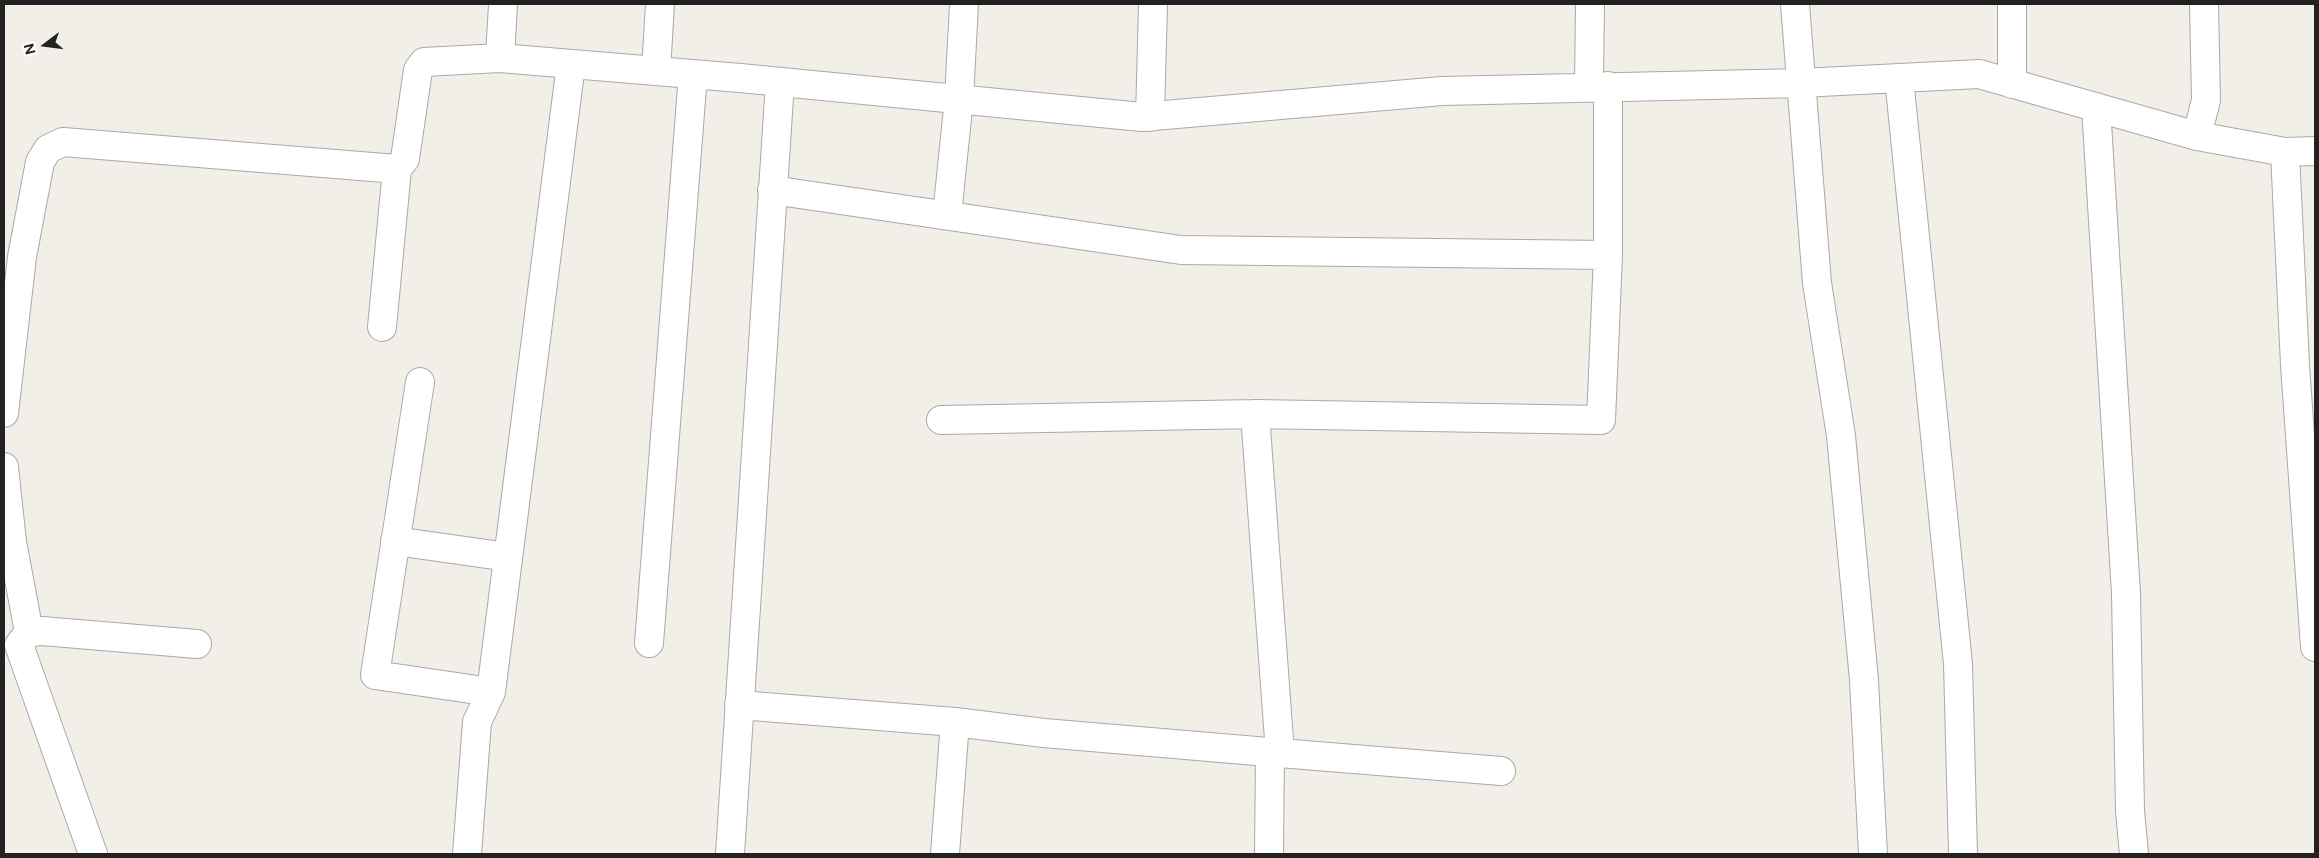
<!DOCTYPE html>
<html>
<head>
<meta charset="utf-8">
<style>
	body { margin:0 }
	#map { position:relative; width:2319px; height:858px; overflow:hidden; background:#f2efe9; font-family:Figtree,sans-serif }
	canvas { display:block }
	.frame { position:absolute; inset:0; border:5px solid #222; pointer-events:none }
	.north { position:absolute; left:20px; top:20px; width:50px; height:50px; -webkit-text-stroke:4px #fff; paint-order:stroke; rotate:255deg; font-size:14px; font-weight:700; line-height:20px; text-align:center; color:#222 }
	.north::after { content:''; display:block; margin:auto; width:18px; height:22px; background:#222; clip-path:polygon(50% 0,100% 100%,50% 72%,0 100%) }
</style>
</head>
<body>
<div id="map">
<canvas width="2319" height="858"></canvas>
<div class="frame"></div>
<div class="north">N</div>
</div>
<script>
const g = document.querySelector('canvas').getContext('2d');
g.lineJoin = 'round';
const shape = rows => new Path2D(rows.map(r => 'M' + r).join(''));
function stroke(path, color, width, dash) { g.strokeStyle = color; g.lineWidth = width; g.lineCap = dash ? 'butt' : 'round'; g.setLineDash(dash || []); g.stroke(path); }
const minor = shape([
	[503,4,500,58,740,78,1142,117,1442,91,1801,83,1979,74,2197,136,2285,152,2315,151],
	[1795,4,1817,283,1841,436,1864,680,1873,854],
	[2012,4,2012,84],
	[656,71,660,4],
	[1899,78,1958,664,1963,854],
	[1589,86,1590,4],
	[2096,107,2126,593,2130,811,2134,854],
	[1150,117,1153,4],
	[2197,136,2206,100,2204,4],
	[2285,152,2295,365,2315,647],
	[772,190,1181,250,1608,255],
	[947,215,959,99,964,4],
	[382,327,397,169],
	[420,382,375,675,491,692,571,64],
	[4,413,22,257,40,162,48,149,63,142,397,169,405,159,418,70,424,62,500,58],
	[941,420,1255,414,1601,420,1608,255,1608,86],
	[4,467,12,542,29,632],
	[395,541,508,557],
	[649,643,693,74],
	[739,705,955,722],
	[1280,753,1501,771],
	[93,854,19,645,29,632,42,631,197,644],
	[467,854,477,722,491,692],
	[730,854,780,82],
	[945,854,955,722,1044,733,1280,753,1255,414],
	[1269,854,1270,753]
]);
stroke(minor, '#a9a9a9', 30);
stroke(minor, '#fff', 28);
</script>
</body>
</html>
